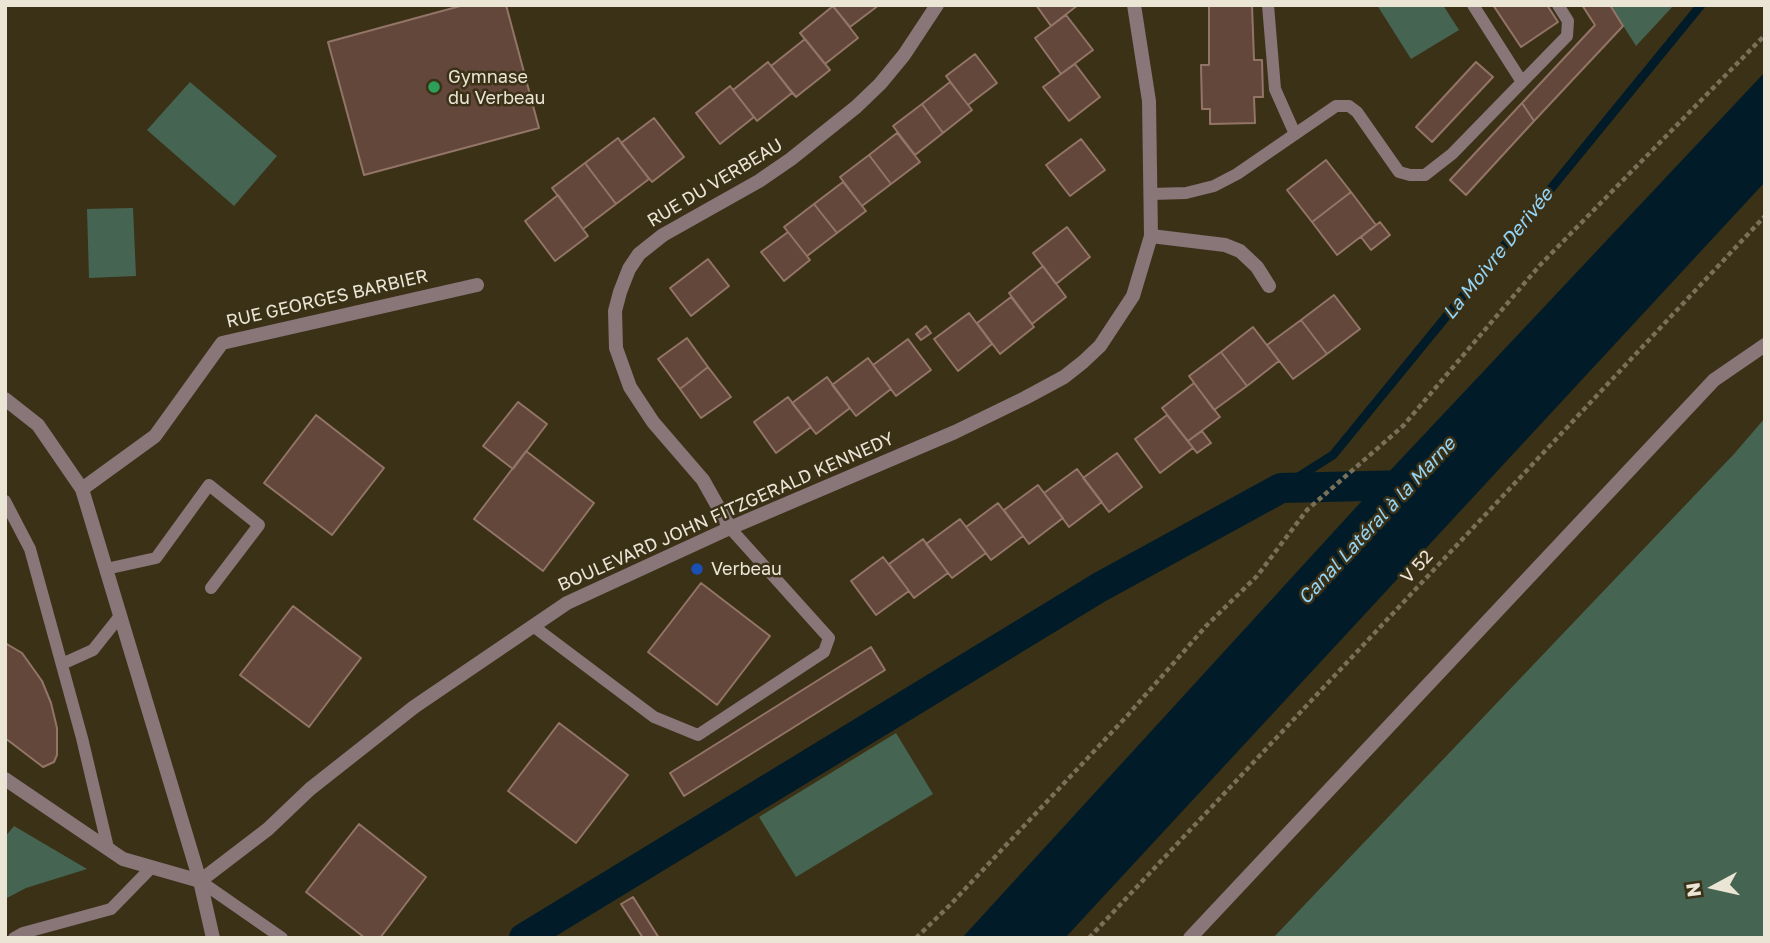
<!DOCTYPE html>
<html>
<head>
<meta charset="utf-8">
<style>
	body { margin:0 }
	#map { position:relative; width:1770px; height:943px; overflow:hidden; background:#3b3117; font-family:"Golos Text",sans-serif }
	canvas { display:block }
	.frame { position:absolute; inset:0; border:7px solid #ebe5d6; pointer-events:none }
	.north { position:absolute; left:1679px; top:852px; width:70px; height:70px; -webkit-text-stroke:5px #3b3117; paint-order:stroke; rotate:262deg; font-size:19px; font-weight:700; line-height:28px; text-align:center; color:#ebe5d6 }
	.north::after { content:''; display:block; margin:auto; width:24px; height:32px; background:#ebe5d6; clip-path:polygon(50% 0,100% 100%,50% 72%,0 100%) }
</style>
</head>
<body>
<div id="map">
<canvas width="1770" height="943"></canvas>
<div class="frame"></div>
<div class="north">N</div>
</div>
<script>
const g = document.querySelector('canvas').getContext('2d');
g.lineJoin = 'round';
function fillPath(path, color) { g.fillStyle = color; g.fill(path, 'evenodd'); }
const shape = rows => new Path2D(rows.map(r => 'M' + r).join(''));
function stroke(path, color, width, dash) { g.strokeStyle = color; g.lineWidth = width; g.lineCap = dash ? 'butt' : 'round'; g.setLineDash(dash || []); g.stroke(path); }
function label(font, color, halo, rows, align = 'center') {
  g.font = font + ' "Golos Text",sans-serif'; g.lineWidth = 5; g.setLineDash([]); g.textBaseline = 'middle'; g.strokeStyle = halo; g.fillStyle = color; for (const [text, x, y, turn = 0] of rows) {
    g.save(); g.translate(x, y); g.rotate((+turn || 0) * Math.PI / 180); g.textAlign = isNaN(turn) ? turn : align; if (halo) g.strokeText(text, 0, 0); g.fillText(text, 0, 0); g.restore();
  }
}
fillPath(shape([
	[1377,5,1443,5,1459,30,1411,59],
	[1610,5,1674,5,1636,46],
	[190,82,277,156,234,206,147,130],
	[133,208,136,276,89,278,87,209],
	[1765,418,1765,938,1273,938,1734,454],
	[896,733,933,794,796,877,759,817],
	[14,826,87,869,26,888,5,899,5,837]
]), '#456552');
fillPath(shape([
	[1765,72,1765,182,1065,938,962,938,1370,492]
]), '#011c28');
stroke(shape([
	[1281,488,1333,455,1701,5]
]), '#011c28', 9);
stroke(shape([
	[524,938,1100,587,1281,488,1409,485]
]), '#011c28', 30);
const building = shape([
	[464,5,506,5,539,128,364,175,328,42,464,5],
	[832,5,879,5,850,27,832,5],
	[1036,5,1078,5,1051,26,1036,5],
	[1209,5,1252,5,1254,60,1262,60,1263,97,1254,97,1255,123,1210,124,1210,109,1202,109,1201,65,1209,65,1209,5],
	[1493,5,1547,5,1558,22,1521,47,1493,5],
	[1582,5,1610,5,1623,26,1534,121,1522,103,1595,25,1582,5],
	[833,6,858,38,825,64,800,33,833,6],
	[1066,15,1093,50,1061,74,1035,38,1066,15],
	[805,39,830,70,796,97,771,66,805,39],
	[975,54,997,83,968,105,946,76,975,54],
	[768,62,792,93,757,121,733,90,768,62],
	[1476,62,1493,77,1432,142,1416,127,1476,62],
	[1075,64,1100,97,1069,121,1043,87,1075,64],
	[950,82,972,110,943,133,922,104,950,82],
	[730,86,754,117,720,144,696,113,730,86],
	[1522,103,1534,121,1466,195,1450,180,1522,103],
	[922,104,943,133,915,155,893,126,922,104],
	[654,118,684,157,652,182,621,143,654,118],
	[897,133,920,162,891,184,869,155,897,133],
	[618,138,649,179,616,204,585,163,618,138],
	[1081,139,1105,170,1070,196,1046,165,1081,139],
	[869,155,891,184,862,206,840,177,869,155],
	[1326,160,1351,192,1312,222,1287,190,1326,160],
	[585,163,616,204,583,229,552,188,585,163],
	[843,182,866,211,837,233,814,204,843,182],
	[1351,192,1376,225,1337,255,1312,222,1351,192],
	[558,195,588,236,555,261,525,221,558,195],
	[814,204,837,233,807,256,784,227,814,204],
	[1380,222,1390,235,1371,250,1361,237,1380,222],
	[1067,227,1090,257,1056,284,1033,253,1067,227],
	[788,232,810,260,784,281,761,252,788,232],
	[708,259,729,286,691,316,670,288,708,259],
	[1043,266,1066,297,1032,324,1009,293,1043,266],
	[1334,295,1360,329,1327,354,1301,320,1334,295],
	[1011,297,1034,327,1000,354,977,323,1011,297],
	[969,313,992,344,958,371,934,339,969,313],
	[1301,320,1327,354,1293,379,1267,345,1301,320],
	[926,326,931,333,921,340,916,334,926,326],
	[1253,327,1279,361,1247,386,1221,352,1253,327],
	[687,338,708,367,680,389,658,359,687,338],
	[908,339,931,370,896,396,873,365,908,339],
	[1221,352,1247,386,1214,410,1189,376,1221,352],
	[868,358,891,389,856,416,832,385,868,358],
	[708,367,731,397,701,418,680,389,708,367],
	[827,377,850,408,816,434,792,403,827,377],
	[1194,383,1220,417,1188,441,1162,408,1194,383],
	[788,397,811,427,776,453,754,422,788,397],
	[518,402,547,424,513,469,483,446,518,402],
	[316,415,384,468,332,535,264,483,316,415],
	[1167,415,1193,448,1160,473,1135,439,1167,415],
	[1202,431,1211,443,1197,453,1188,441,1202,431],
	[526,451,594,503,543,571,474,519,526,451],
	[1117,453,1142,487,1109,512,1083,478,1117,453],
	[1077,469,1102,502,1069,527,1044,493,1077,469],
	[1038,485,1063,518,1029,544,1004,510,1038,485],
	[998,503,1023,536,991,560,966,527,998,503],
	[960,519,986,553,952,578,926,544,960,519],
	[923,539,948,573,914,598,889,564,923,539],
	[883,557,909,591,876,615,851,581,883,557],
	[701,583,770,636,717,705,648,652,701,583],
	[293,606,361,658,309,727,240,675,293,606],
	[5,643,22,653,42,681,51,703,57,728,57,755,54,762,43,767,5,738,5,643],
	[871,647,885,670,684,796,670,773,871,647],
	[559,723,628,775,576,843,508,791,559,723],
	[359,824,426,877,380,938,365,938,306,892,359,824],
	[633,897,659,938,643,938,621,904,633,897]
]);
fillPath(building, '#62473a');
stroke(building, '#937568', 2);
stroke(shape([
	[916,938,950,905,1127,716,1207,625,1257,576,1307,510,1403,426,1540,265,1765,35],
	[1089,938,1765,216]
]), '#79705a', 4.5, [5, 3.5]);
stroke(shape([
	[1268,5,1275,89,1295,134],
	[1473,5,1522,82],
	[1152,194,1186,193,1214,186,1237,174,1336,106,1349,106,1357,112,1399,172,1410,175,1425,175,1452,154,1567,36,1568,21,1558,5],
	[5,501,30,549,82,738,108,848],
	[106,569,156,558,209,485,259,525,211,588],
	[533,626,654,717,698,735,824,652,829,638,730,528],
	[62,664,93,650,120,616],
	[200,881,282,938],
	[14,938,23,933,111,909,152,867]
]), '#887679', 12);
stroke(shape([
	[1151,236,1225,245,1240,251,1257,267,1269,286],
	[5,399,38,425,82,489,155,436,222,343,477,285],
	[82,489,200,881,213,938],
	[730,528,703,480,653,422,630,387,616,348,615,311,620,292,629,269,639,254,663,235,759,181,791,159,856,107,880,84,904,55,937,5],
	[5,779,123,859,200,881],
	[200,881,268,829,310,789,414,707,567,603,730,528,955,432,1025,398,1064,377,1083,362,1100,346,1133,296,1151,236,1149,101,1134,5],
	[1190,938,1714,380,1765,345]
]), '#887679', 14);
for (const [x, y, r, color] of [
	[434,87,7,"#2e9e5b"],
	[697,569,7,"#1a4fb4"]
]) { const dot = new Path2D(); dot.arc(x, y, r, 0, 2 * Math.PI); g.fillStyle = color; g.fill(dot); stroke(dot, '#3b3117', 2.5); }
label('18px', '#ebe5d6', '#3b3117', [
	["Gymnase",448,77],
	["du Verbeau",448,98],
	["Verbeau",711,569]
], 'left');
label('18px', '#ebe5d6', '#3b3117', [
	["RUE DU VERBEAU",715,183,-31],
	["RUE GEORGES BARBIER",327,299,-13],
	["BOULEVARD JOHN FITZGERALD KENNEDY",726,512,-24],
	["V 52",1417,567,-47]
]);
label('italic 19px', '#94d5f7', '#3b3117', [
	["La Moivre Derivée",1498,254,-51],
	["Canal Latéral à la Marne",1377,521,-47]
]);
</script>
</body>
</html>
